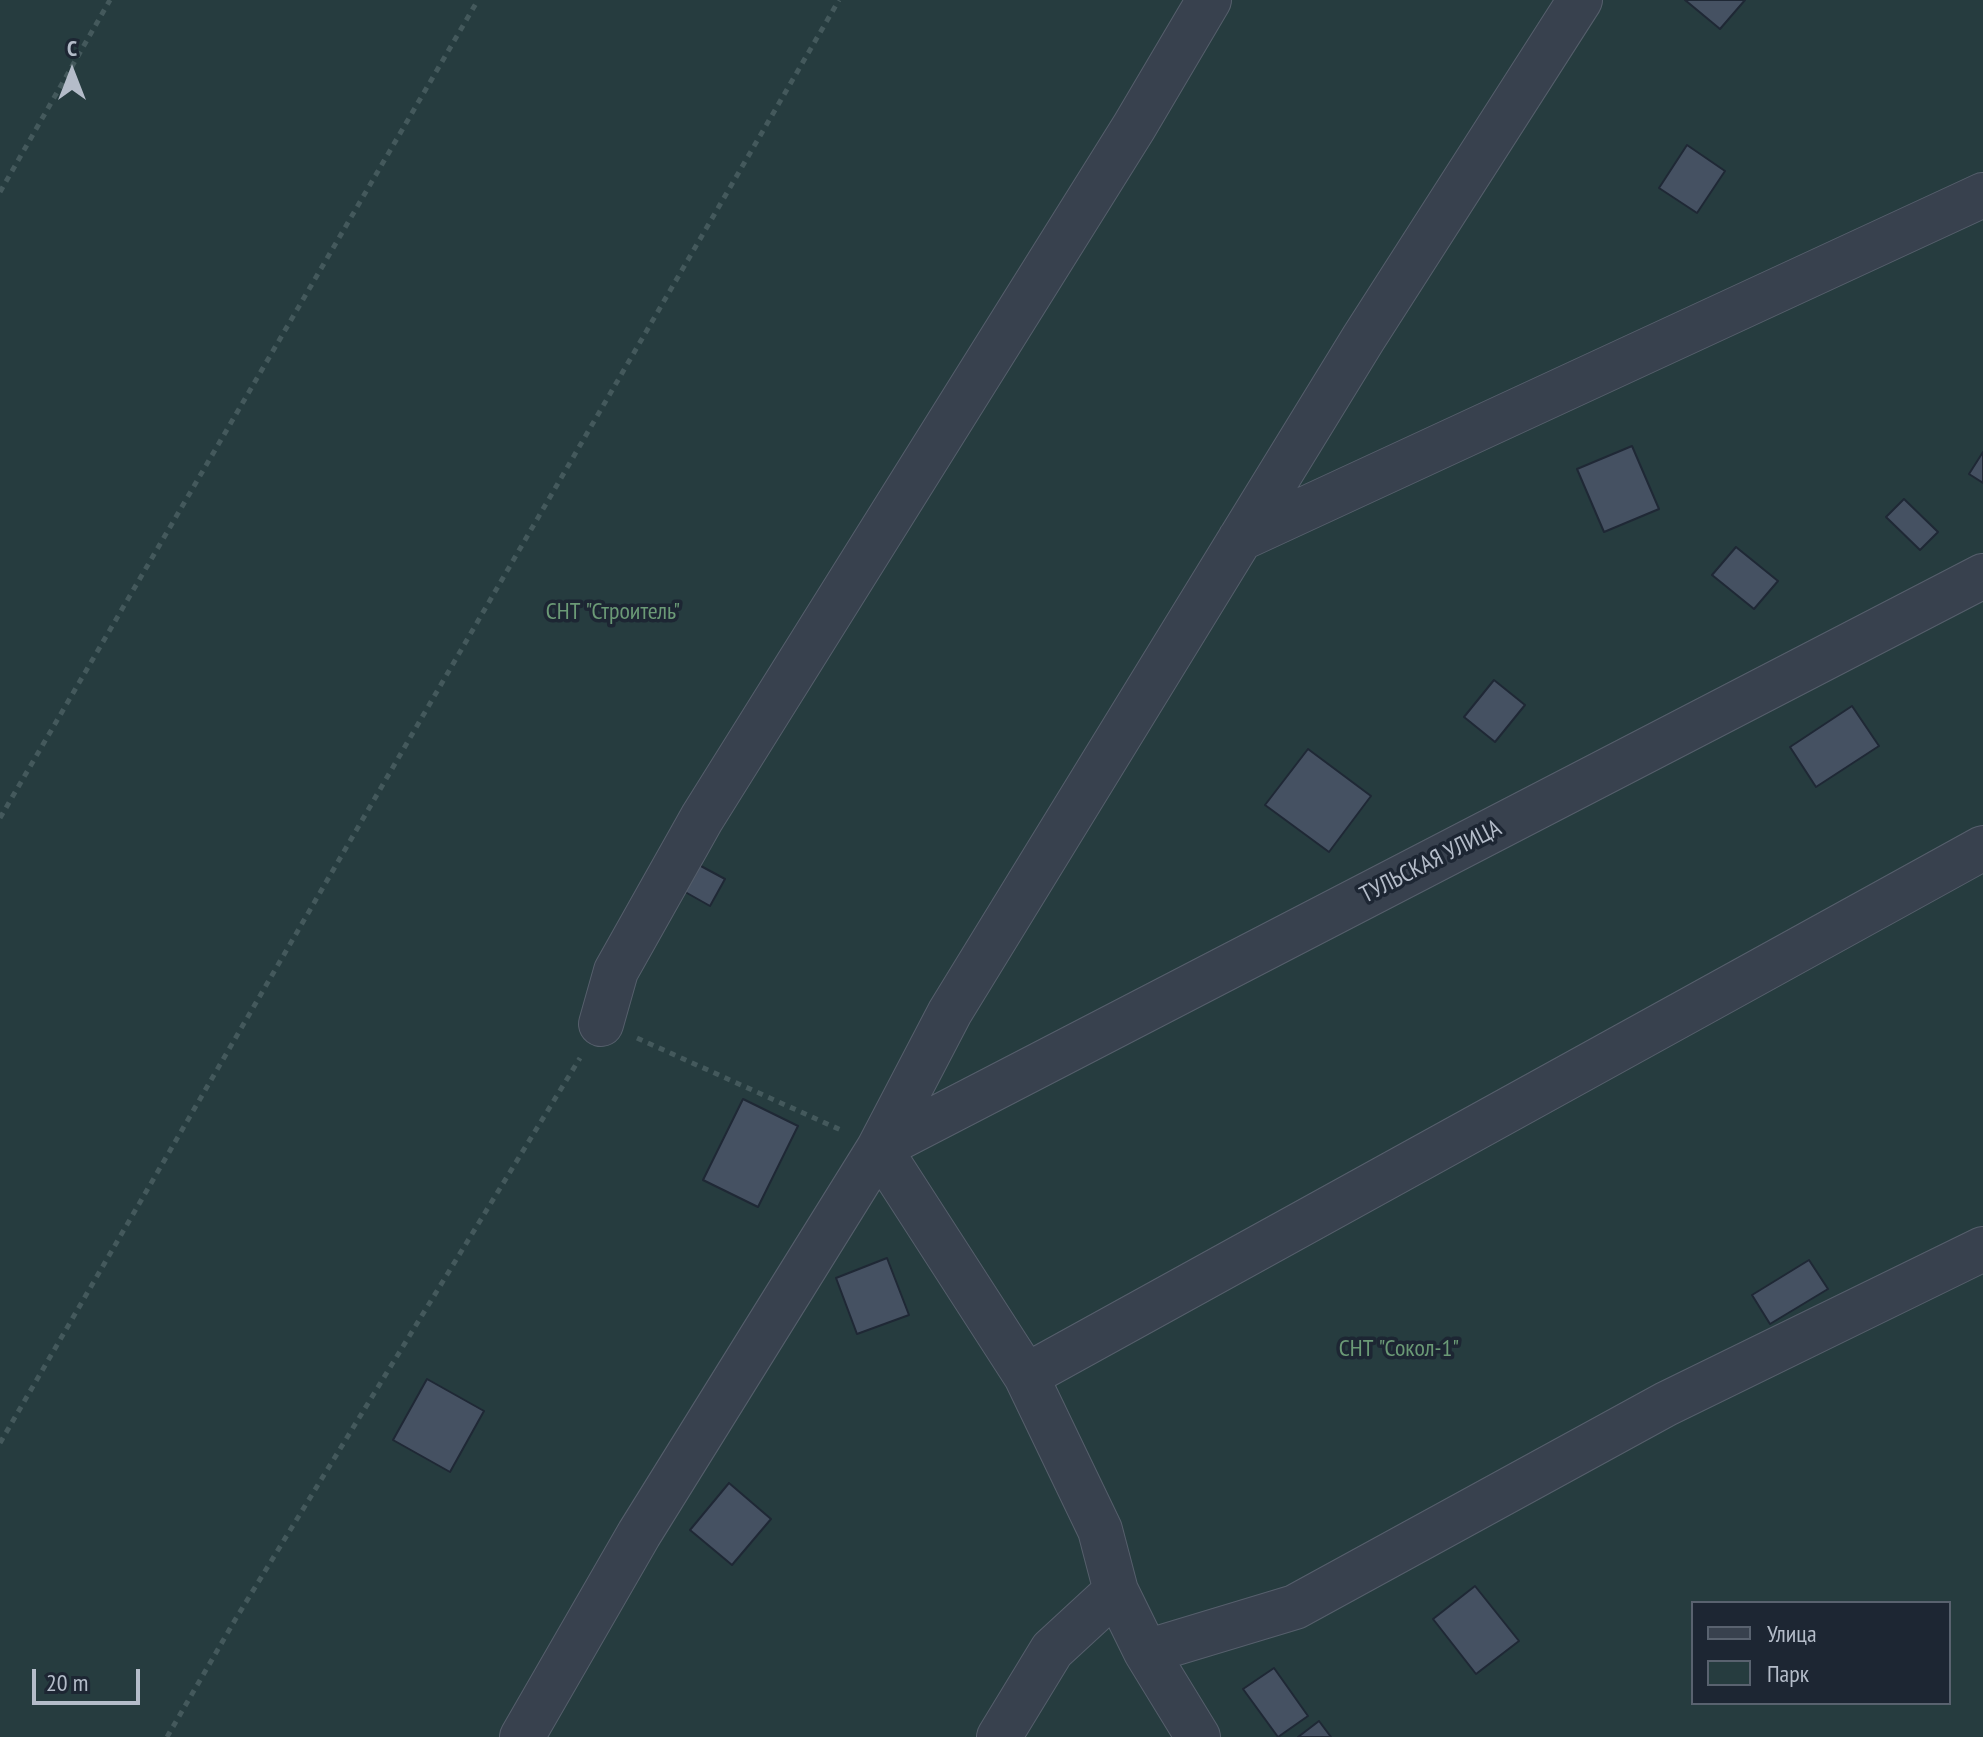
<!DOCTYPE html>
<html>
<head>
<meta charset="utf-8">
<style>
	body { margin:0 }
	#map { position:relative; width:1983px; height:1737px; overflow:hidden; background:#242f3e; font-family:"PT Sans Narrow",sans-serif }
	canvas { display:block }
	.legend { position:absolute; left:1691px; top:1601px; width:260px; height:104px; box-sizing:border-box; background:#1d2633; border:2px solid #59626f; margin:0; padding:10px 14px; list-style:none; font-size:24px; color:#b4bcc9 }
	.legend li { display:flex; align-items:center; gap:16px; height:40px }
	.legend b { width:40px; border:2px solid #59626f }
	.north { position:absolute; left:32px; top:32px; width:80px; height:80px; -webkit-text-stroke:6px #1d2633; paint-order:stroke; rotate:0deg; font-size:22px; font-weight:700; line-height:32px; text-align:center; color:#b4bcc9 }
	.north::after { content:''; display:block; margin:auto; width:28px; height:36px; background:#b4bcc9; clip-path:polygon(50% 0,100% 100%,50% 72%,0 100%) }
	.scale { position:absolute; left:32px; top:1669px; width:108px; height:36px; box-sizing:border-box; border:4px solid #b4bcc9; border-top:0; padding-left:10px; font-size:24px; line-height:28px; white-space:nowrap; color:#b4bcc9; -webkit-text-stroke:6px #1d2633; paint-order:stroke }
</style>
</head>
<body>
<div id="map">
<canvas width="1983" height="1737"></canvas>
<ul class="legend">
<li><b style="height:10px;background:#38414e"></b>Улица</li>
<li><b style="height:22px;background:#263c3f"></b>Парк</li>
</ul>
<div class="north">С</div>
<div class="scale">20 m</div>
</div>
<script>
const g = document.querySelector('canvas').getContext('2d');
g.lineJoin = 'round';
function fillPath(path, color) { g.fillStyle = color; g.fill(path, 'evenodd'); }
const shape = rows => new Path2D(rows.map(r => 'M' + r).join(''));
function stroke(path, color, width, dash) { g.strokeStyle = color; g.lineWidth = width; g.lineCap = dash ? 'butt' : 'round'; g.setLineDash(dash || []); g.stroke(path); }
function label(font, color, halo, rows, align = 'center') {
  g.font = font + ' "PT Sans Narrow",sans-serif'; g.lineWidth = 7; g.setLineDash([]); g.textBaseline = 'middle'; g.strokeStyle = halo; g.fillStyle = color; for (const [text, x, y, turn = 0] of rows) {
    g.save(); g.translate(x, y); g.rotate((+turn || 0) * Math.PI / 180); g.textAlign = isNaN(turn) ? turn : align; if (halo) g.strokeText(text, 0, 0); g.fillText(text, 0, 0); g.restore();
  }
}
fillPath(shape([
	[0,0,1983,0,1983,1737,0,1737],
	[1693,1603,1949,1603,1949,1703,1693,1703]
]), '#263c3f');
const building = shape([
	[1685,0,1745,0,1720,29,1685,0],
	[1687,145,1725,171,1697,213,1659,188,1687,145],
	[1632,446,1659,509,1604,532,1577,469,1632,446],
	[1983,452,1983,483,1969,474,1983,452],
	[1904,499,1938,532,1920,550,1886,517,1904,499],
	[1736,547,1778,581,1754,609,1712,575,1736,547],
	[1494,680,1525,705,1495,742,1464,717,1494,680],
	[1852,706,1879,746,1816,787,1790,747,1852,706],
	[1308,749,1371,796,1329,852,1265,805,1308,749],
	[686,858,725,879,710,906,671,884,686,858],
	[743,1099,798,1126,758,1207,703,1180,743,1099],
	[887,1258,909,1315,857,1334,836,1278,887,1258],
	[1809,1260,1828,1289,1770,1324,1752,1295,1809,1260],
	[427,1379,484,1411,450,1472,393,1440,427,1379],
	[729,1483,771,1519,732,1565,690,1530,729,1483],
	[1475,1586,1519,1641,1476,1674,1433,1619,1475,1586],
	[1274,1668,1308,1716,1278,1737,1243,1689,1274,1668],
	[1319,1721,1331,1737,1298,1737,1319,1721]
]);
fillPath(building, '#455162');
stroke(building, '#1f2835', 2);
const minor = shape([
	[1240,539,1983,195],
	[601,1024,616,971,702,818,1134,127,1209,0],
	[879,1148,950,1012,1363,339,1580,0],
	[879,1148,1983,576],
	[1026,1376,1983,848],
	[522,1737,639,1534,879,1148,1026,1376,1100,1530,1116,1591,1146,1652],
	[999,1737,1052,1650,1116,1591],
	[1198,1737,1146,1652,1295,1607,1666,1404,1983,1249]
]);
stroke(minor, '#565f6c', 46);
stroke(shape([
	[0,192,110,0],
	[0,818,478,0],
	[637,1038,843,1131],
	[0,1443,839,0],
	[167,1737,235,1620,580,1058]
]), '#44595c', 5, [6, 6]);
stroke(minor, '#38414e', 44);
label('24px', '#6b9a76', '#1d2633', [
	["СНТ \"Строитель\"",613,612],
	["СНТ \"Сокол-1\"",1399,1349]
]);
label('24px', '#b4bcc9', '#1d2633', [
	["ТУЛЬСКАЯ УЛИЦА",1431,862,-27]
]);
</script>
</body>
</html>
